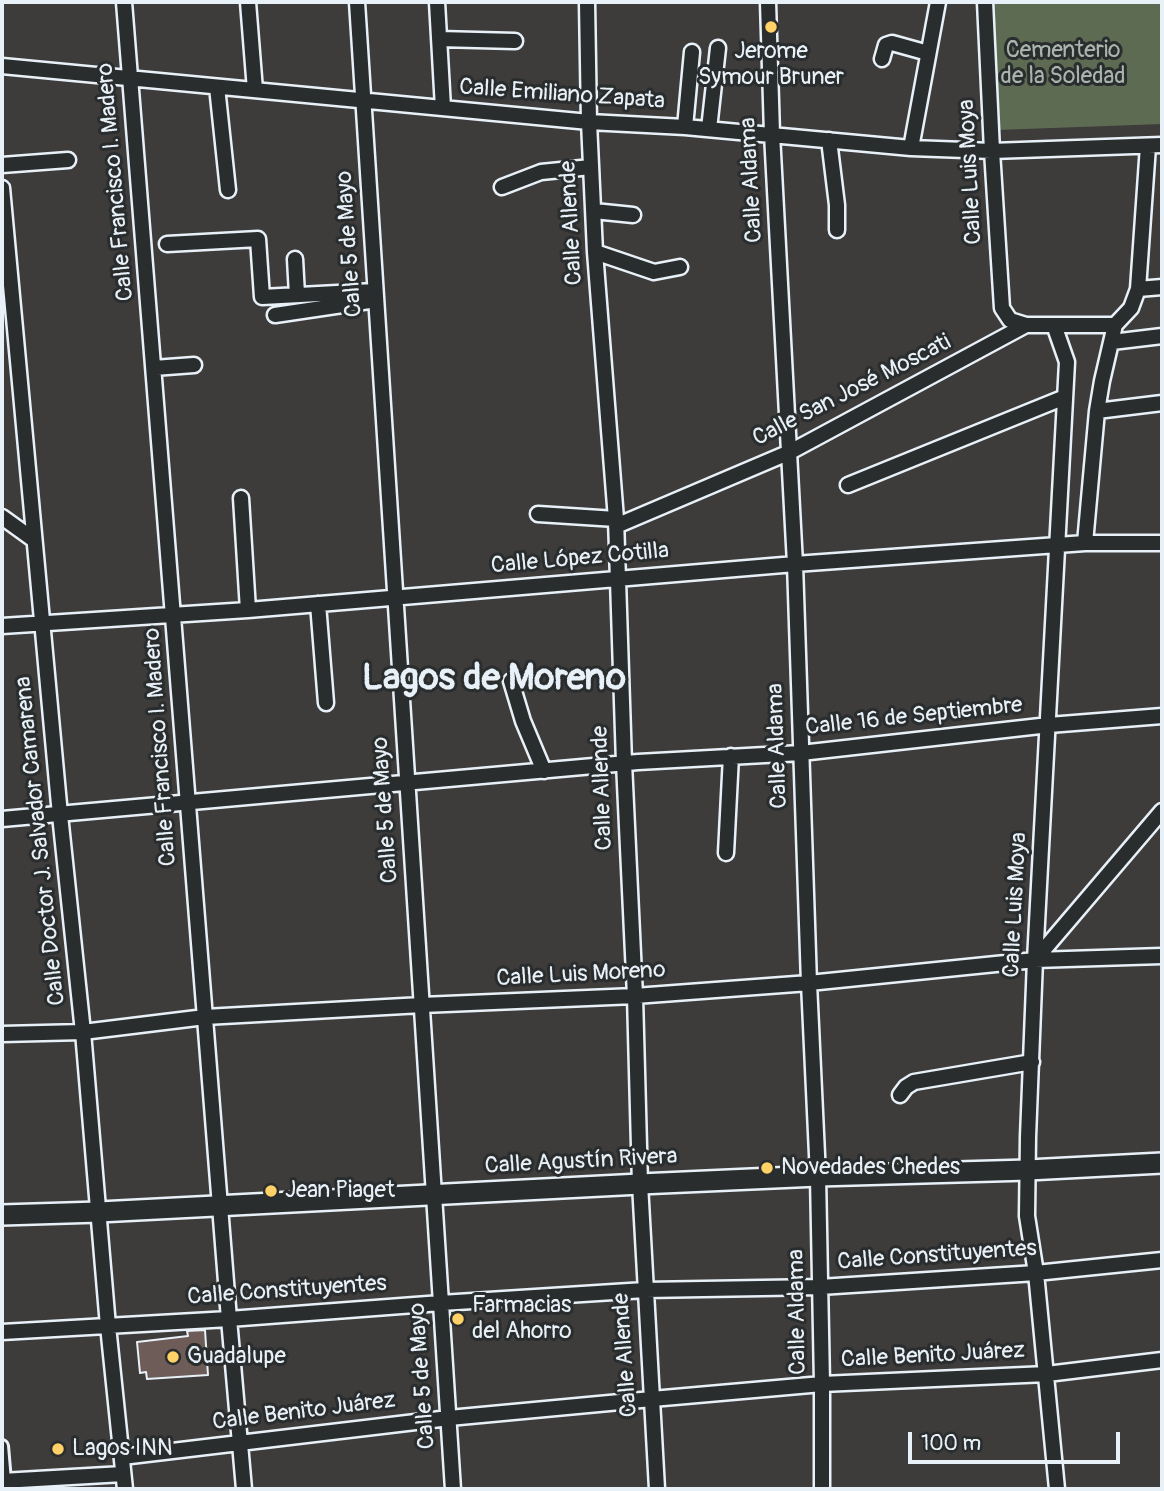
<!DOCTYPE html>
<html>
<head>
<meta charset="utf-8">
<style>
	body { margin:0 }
	#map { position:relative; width:1164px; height:1491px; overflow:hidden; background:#3e3b3b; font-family:Pangolin,sans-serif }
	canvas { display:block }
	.frame { position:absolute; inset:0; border:4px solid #e8f1f8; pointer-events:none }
	.scale { position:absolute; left:908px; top:1432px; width:212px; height:32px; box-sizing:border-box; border:4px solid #e8f1f8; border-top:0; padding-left:9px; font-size:21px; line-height:24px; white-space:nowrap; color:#e8f1f8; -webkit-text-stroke:5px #2a2d2e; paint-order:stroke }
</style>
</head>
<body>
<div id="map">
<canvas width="1164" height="1491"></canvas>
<div class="frame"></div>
<div class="scale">100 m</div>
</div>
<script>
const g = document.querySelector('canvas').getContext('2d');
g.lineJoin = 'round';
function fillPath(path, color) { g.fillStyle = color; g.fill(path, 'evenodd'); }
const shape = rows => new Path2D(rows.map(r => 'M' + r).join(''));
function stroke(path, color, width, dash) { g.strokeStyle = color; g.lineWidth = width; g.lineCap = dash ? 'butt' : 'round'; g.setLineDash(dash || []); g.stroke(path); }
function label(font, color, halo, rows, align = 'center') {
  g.font = font + ' Pangolin,sans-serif'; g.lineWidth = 6; g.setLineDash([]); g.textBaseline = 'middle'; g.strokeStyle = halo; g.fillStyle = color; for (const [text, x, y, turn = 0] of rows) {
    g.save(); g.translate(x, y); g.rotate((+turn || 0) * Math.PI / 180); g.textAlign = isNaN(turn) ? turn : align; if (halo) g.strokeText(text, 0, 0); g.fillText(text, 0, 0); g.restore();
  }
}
fillPath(shape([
	[992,2,1162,2,1162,124,997,130]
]), '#5e6b53');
const building = shape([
	[205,1330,208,1375,147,1379,146,1372,140,1373,137,1342,188,1336,187,1331,205,1330]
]);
fillPath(building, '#6e5c58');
stroke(building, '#e8f1f8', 2);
const pedestrian = shape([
	[2,1446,5,1481]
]);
const minor = shape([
	[124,2,229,1319,244,1489],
	[248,2,255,90],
	[357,2,453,1489],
	[437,2,443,108],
	[587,2,589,122,595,252,616,519,624,763,635,996,640,1184,657,1489],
	[768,2,772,134,795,564,809,983,818,1176,822,1384,822,1489],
	[985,2,992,151,1002,308,1010,320,1026,325],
	[439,39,515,41],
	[882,59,886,45,892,43,928,53],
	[2,66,589,122,685,127,911,148,992,151,1162,145],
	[217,87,228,190],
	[685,127,692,52],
	[709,129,718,48],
	[829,140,837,205,837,230],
	[911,148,938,2],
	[2,165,68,160],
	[502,187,541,172,591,167],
	[2,188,60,815,83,1032,108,1326,125,1489],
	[594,211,633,215],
	[167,244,258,239,262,297,375,291],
	[595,252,654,272,680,267],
	[295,259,297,295],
	[1138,289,1162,287],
	[275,315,376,300],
	[1054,325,1067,362,1035,960,1028,1137,1027,1216,1036,1273,1057,1489],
	[1112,342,1162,336],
	[154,368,194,365],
	[1097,411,1162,403],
	[848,485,1065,397],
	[241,498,248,610],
	[538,514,616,519],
	[2,517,34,540],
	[616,526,790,452,1026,325,1115,325],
	[1085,543,1097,411,1102,381,1115,325,1131,308,1138,289,1148,146],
	[318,604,326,703],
	[2,626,248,610,795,564,1085,543,1162,543],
	[511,681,523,721,544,771],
	[2,819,638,762,801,753,1049,725,1162,716],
	[726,853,731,756],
	[1035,960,1162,811],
	[2,1034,83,1032,205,1017,422,1005,635,996,809,983,1035,960,1162,956],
	[900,1095,906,1087,914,1082,1032,1062],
	[2,1332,229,1319,441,1303,645,1290,820,1287,1036,1273,1162,1260],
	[122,1457,449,1418,652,1399,822,1384,1047,1374,1162,1360],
	[2,1481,123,1474]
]);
const secondary = shape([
	[2,1215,99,1212,640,1184,818,1176,1028,1170,1162,1163]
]);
stroke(pedestrian, '#e8f1f8', 16);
stroke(minor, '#e8f1f8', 19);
stroke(secondary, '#e8f1f8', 24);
stroke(pedestrian, '#2a2d2e', 10);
stroke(minor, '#2a2d2e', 14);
stroke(secondary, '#2a2d2e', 19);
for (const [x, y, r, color] of [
	[771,27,7,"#ffd166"],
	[767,1168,7,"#ffd166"],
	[271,1191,7,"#ffd166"],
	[458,1319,7,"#ffd166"],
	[173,1357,7,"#ffd166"],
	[58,1449,7,"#ffd166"]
]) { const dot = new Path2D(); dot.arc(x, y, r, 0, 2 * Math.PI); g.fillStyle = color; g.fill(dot); stroke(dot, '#2a2d2e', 2.5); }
label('23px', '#aab5ae', '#2a2d2e', [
	["Cementerio",1063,51],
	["de la Soledad",1063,77]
]);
label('23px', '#e8f1f8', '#2a2d2e', [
	["Jerome",771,52,"center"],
	["Symour Bruner",771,78,"center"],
	["Novedades Chedes",781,1168],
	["Jean Piaget",285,1191],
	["Farmacias",472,1306],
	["del Ahorro",472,1332],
	["Guadalupe",187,1357],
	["Lagos INN",72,1449]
], 'left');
label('23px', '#e8f1f8', '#2a2d2e', [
	["Calle Emiliano Zapata",562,95,4],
	["Calle Luis Moya",971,172,-93],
	["Calle Aldama",752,180,-93],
	["Calle Francisco I. Madero",116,182,-95],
	["Calle Allende",572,223,-93],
	["Calle 5 de Mayo",350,244,-94],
	["Calle San José Moscati",852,391,-27],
	["Calle López Cotilla",580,559,-5],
	["Calle 16 de Septiembre",914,717,-6],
	["Calle Aldama",778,746,-92],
	["Calle Francisco I. Madero",161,747,-94],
	["Calle Allende",603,788,-92],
	["Calle 5 de Mayo",386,810,-94],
	["Calle Doctor J. Salvador Camarena",41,841,-96],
	["Calle Luis Moya",1016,905,-87],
	["Calle Luis Moreno",581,975,-3],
	["Calle Agustín Rivera",581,1162,-3],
	["Calle Constituyentes",937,1256,-4],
	["Calle Constituyentes",287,1291,-4],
	["Calle Aldama",798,1312,-91],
	["Calle Allende",626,1355,-94],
	["Calle Benito Juárez",933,1356,-3],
	["Calle 5 de Mayo",423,1376,-94],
	["Calle Benito Juárez",304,1412,-7]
]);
label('bold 37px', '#e8f1f8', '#2a2d2e', [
	["Lagos de Moreno",494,680]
]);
</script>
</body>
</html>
